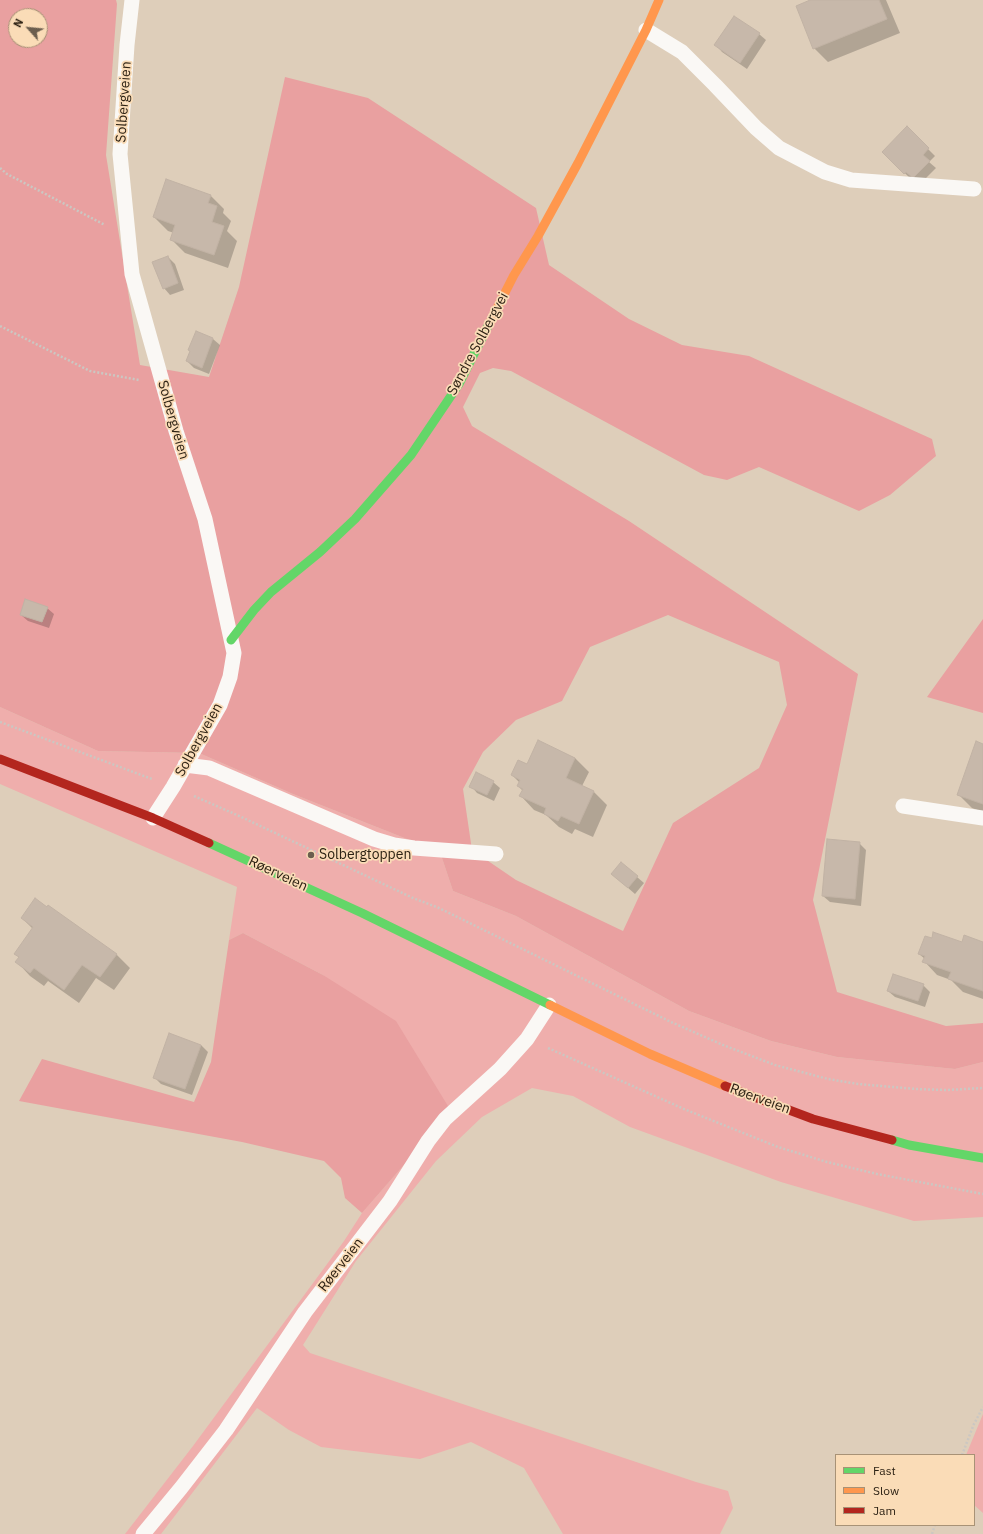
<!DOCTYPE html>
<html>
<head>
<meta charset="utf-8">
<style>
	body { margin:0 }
	#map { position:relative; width:983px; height:1534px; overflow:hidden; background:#deceba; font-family:"IBM Plex Sans",sans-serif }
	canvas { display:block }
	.legend { position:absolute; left:835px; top:1454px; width:140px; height:72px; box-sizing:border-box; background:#fadcb7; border:1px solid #a89276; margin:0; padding:5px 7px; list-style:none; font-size:12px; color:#2d2214 }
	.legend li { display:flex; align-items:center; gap:8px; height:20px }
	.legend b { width:20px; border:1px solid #a89276 }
	.north { position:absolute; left:8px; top:8px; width:40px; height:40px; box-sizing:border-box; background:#fadcb7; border:1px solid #a89276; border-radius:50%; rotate:297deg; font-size:11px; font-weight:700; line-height:16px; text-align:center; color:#2d2214 }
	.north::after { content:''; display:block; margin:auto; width:14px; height:18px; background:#6b5e4e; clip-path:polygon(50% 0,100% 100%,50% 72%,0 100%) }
</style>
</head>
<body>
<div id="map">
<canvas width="983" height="1534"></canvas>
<ul class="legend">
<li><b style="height:5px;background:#63d668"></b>Fast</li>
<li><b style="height:5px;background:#ff974d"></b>Slow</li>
<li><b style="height:5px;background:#b3261e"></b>Jam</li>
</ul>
<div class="north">N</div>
</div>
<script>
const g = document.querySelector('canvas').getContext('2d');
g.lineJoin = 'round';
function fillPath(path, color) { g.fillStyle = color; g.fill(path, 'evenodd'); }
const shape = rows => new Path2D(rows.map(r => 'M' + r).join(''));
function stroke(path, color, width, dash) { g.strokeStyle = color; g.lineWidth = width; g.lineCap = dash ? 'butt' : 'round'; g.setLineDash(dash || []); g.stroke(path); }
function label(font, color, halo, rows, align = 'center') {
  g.font = font + ' "IBM Plex Sans",sans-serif'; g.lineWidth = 3.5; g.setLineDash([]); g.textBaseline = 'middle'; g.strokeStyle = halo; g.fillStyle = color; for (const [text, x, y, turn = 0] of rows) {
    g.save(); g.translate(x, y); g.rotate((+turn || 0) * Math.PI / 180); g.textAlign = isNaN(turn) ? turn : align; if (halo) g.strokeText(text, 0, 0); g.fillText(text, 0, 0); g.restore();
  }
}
fillPath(shape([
	[0,707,98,751,199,753,293,794,440,852,453,891,516,916,689,1011,771,1041,837,1057,955,1069,983,1062,983,1217,914,1221,781,1182,630,1127,573,1096,532,1088,482,1117,436,1161,356,1261,303,1345,310,1353,696,1482,728,1491,733,1508,720,1534,563,1534,524,1468,471,1442,420,1459,321,1447,289,1430,257,1408,161,1534,125,1534,193,1446,344,1241,362,1213,451,1111,323,975,243,933,229,940,237,887,0,784],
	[983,1414,983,1513,974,1505,974,1455,966,1455]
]), '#efaeac');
fillPath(shape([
	[0,0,116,0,117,4,106,155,140,365,209,377,239,287,285,77,368,98,536,208,549,265,629,319,682,345,749,356,932,439,936,456,890,495,859,511,759,467,727,480,704,475,511,371,493,368,480,373,463,407,472,426,629,521,858,674,813,900,837,992,946,1026,983,1023,983,1062,955,1069,837,1057,771,1041,689,1011,516,916,453,891,440,852,293,794,199,753,98,751,0,707],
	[16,16,40,16,40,40,16,40],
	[668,615,779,662,787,705,759,768,673,823,623,931,516,880,472,850,463,789,483,752,516,720,562,701,590,647],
	[983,619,983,713,927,697],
	[243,933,323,975,396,1021,451,1111,362,1213,345,1198,341,1178,324,1161,242,1142,19,1101,42,1059,194,1102,211,1062,229,940]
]), '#e9a0a0');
fillPath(shape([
	[813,0,886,0,900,33,828,62,814,48],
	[759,34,766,40,747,69,722,52,716,45],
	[907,128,935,156,929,162,936,168,920,184,912,180,883,152],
	[210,195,224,209,223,213,231,221,227,231,237,241,228,268,185,253,171,239,174,233,168,231,154,217],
	[168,257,175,264,184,290,170,295,164,288],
	[196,332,213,339,220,345,209,374,194,368,187,361],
	[47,608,54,614,49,628,28,621,21,615],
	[539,742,575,758,589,772,582,786,593,791,607,805,593,837,575,829,572,834,559,827,546,815,534,810,521,796,523,791,518,786,520,783,512,775,528,766],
	[983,745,983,812,972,808,958,794],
	[493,782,500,788,494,801,477,793,471,786],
	[859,843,866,850,861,906,830,902,823,896],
	[612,874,637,877,644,883,635,894],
	[22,918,116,954,130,968,114,990,96,978,79,1003,48,981,44,986,30,976,17,962,20,958,15,954,33,929],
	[962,943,983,943,983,999,963,992,951,980,937,975,924,961,925,959,919,954],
	[923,985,930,992,925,1007,895,997,888,991],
	[201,1045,208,1052,192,1095,161,1084,154,1077]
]), '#0003');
const building = shape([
	[810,0,879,0,887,19,813,49,796,6,810,0],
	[734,16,760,33,740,63,714,45,734,16],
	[907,126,929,148,923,155,930,161,913,178,906,172,904,174,882,152,907,126],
	[166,179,211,195,208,203,217,206,212,222,224,226,214,255,170,240,175,225,153,217,166,179],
	[168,256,178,283,163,289,152,262,168,256],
	[196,331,213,338,202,368,186,361,190,351,188,350,196,331],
	[25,599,48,607,42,622,20,615,25,599],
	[538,740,575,758,566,778,594,791,579,824,561,816,558,821,544,814,546,808,519,796,523,789,517,786,520,780,511,775,518,760,527,764,538,740],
	[976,741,983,744,983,804,957,795,976,741],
	[476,772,494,781,487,795,469,787,476,772],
	[827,839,860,842,855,899,822,896,827,839],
	[621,862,638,876,628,888,611,874,621,862],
	[35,898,47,907,48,905,117,954,100,977,82,965,64,990,34,968,30,973,15,962,19,957,14,954,33,927,21,918,35,898],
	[933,932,962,942,964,935,983,942,983,991,948,979,951,972,922,962,925,956,918,954,925,936,932,938,933,932],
	[893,974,924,984,918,1001,887,991,893,974],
	[169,1033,201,1045,185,1089,153,1078,169,1033]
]);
fillPath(building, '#c7b8aa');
stroke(building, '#c1b2a4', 1);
stroke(shape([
	[0,168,7,174,105,225],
	[0,326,90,371,139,380],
	[0,722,152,779],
	[194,796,237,815,413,898,439,908,671,1022,723,1045,775,1065,828,1079,858,1084,916,1089,947,1090,983,1088],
	[548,1048,684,1109,778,1147,827,1162,877,1174,983,1194],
	[962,1455,974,1424,983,1407],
	[932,1534,935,1525]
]), '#cbc7c2', 2.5, [2, 2]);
stroke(shape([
	[132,0,127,45,120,154,132,274,176,431,205,519,234,653,230,677,220,705,173,787,153,818],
	[646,30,682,52,715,85,756,128,779,148,825,172,851,180,974,189],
	[185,765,209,768,374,839,394,845,414,848,496,854],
	[903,806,983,818],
	[143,1534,181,1488,226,1430,305,1312,390,1201,428,1141,445,1119,500,1069,527,1039,549,1005]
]), '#faf8f5', 15);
stroke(shape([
	[231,640,254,610,271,592,320,552,355,519,411,455,459,384,489,324],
	[209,843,362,913,550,1005],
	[892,1140,909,1145,983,1158]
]), '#63d668', 9);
stroke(shape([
	[489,324,514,275,538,236,578,163,646,30,659,0],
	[550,1005,650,1054,725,1086]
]), '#ff974d', 9);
stroke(shape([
	[0,759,153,818,209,843],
	[725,1086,813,1119,892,1140]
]), '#b3261e', 9);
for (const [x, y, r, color] of [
	[311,855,4,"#6b5e4e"]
]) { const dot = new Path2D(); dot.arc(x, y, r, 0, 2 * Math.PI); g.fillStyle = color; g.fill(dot); stroke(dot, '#fadcb7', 1.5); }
label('14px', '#2d2214', '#fadcb7', [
	["Solbergveien",124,102,-86],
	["Søndre Solbergvei",478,344,-62],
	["Solbergveien",173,420,74],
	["Solbergveien",199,740,-61],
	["Røerveien",278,874,25],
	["Røerveien",760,1099,20],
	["Røerveien",341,1265,-52]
]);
label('14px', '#2d2214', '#fadcb7', [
	["Solbergtoppen",319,855]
], 'left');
</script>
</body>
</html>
